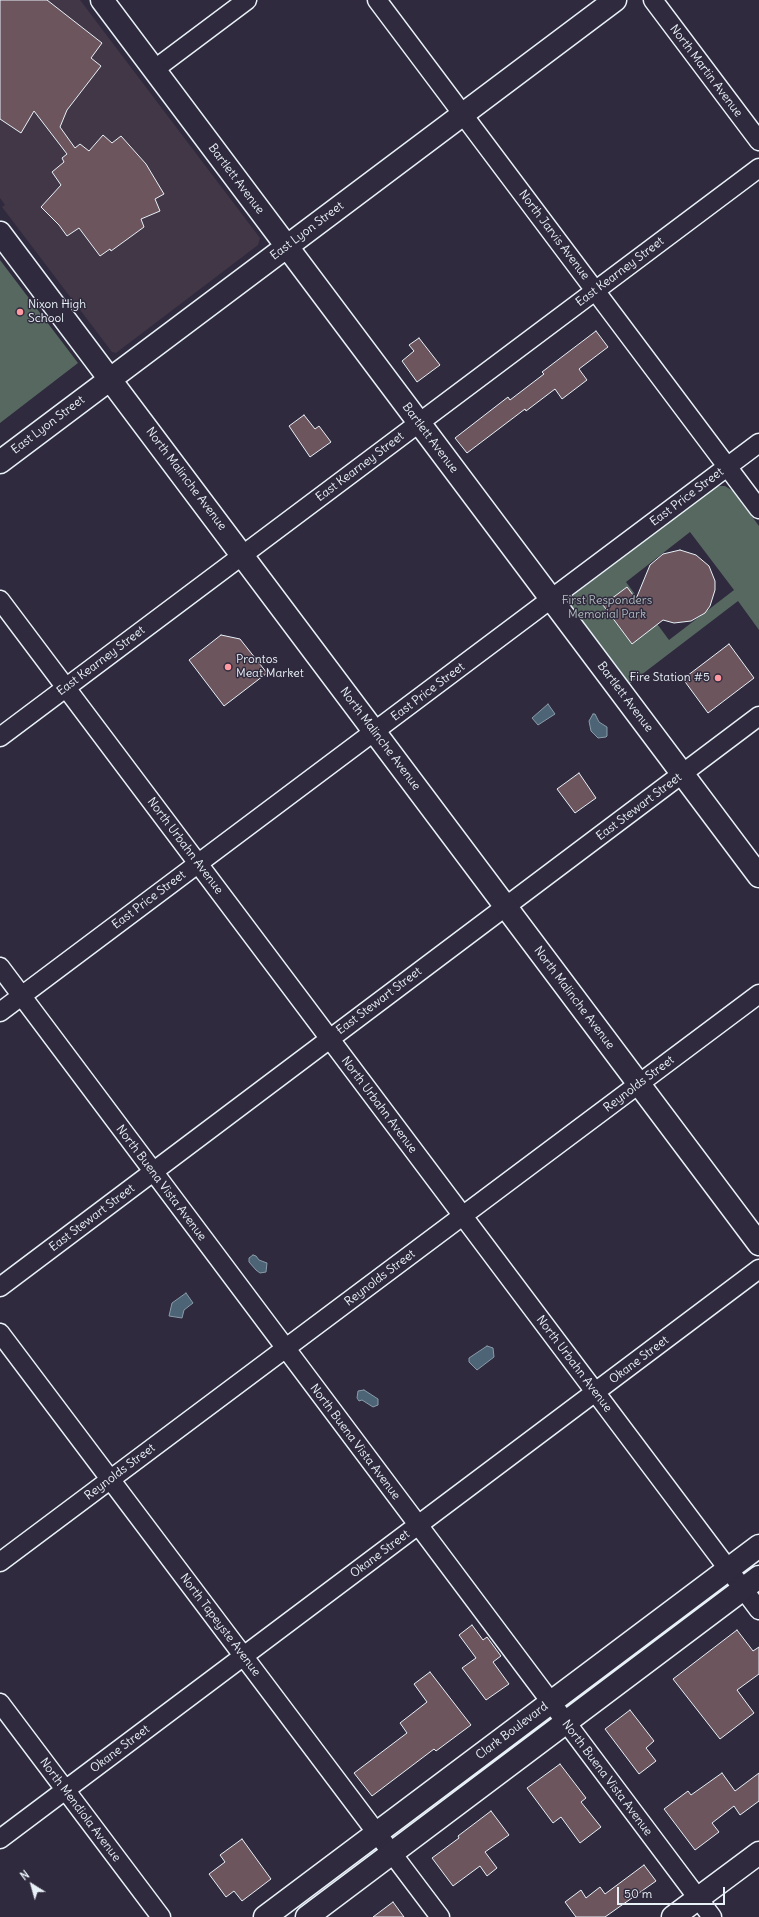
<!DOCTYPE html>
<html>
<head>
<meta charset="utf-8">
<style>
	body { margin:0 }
	#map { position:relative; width:759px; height:1917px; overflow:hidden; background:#2f2a3d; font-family:Delius,sans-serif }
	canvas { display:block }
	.north { position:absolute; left:12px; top:1865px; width:40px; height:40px; -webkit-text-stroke:3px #2f2a3d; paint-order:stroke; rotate:323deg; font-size:11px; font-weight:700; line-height:16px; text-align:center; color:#e8f1f8 }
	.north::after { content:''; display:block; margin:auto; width:14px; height:18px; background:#e8f1f8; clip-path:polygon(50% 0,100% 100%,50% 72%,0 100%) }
	.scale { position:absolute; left:617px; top:1887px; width:108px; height:18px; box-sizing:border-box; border:2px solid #e8f1f8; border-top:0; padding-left:5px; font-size:12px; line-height:14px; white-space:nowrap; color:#e8f1f8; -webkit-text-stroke:3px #2f2a3d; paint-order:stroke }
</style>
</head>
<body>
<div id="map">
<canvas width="759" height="1917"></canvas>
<div class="north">N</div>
<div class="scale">50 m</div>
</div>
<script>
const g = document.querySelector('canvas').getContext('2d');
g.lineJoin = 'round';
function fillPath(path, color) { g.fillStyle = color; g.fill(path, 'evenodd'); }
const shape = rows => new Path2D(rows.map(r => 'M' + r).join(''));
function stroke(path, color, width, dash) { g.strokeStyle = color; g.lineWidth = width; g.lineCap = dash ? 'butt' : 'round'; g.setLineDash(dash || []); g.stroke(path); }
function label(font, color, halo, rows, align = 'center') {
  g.font = font + ' Delius,sans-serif'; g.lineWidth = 3; g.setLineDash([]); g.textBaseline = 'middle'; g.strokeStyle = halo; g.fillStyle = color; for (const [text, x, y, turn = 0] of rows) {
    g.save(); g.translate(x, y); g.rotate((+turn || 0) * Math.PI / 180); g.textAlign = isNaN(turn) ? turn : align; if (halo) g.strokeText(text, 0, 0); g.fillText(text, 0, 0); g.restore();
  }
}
fillPath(shape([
	[0,0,80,0,260,238,258,245,116,353,112,352,2,207,5,205,0,198]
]), '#423747');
fillPath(shape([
	[0,260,78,363,0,423],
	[719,486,725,486,733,491,759,526,759,630,738,601,628,685,570,608,571,597,714,488],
	[690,532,734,590,669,640,626,582]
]), '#566860');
const water = shape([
	[548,704,555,714,538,725,532,718,548,704],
	[593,714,595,714,599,722,607,727,607,736,606,737,598,738,591,731,589,721,593,714],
	[253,1255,256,1256,259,1260,267,1263,266,1272,260,1273,256,1270,249,1262,249,1258,253,1255],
	[186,1293,193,1303,184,1310,182,1318,169,1316,172,1303,186,1293],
	[487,1346,493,1348,494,1357,477,1370,469,1362,469,1358,487,1346],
	[364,1390,378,1399,378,1405,373,1407,362,1400,359,1401,357,1398,358,1391,364,1390]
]);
fillPath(water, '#4c6476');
stroke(water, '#8a9caa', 1);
const building = shape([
	[0,0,47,0,102,43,91,58,101,66,67,110,60,127,75,148,80,144,89,151,103,135,112,143,121,136,146,164,164,194,155,199,160,211,141,219,144,227,111,251,110,249,100,256,79,228,67,236,59,225,41,207,61,185,52,172,64,162,62,158,67,154,34,111,21,133,0,119,0,0],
	[596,331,608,347,579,369,587,380,562,399,555,389,526,411,525,409,467,453,455,438,508,397,510,400,544,374,542,372,596,331],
	[419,338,440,365,417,382,402,361,414,351,409,345,419,338],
	[304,415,315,429,319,426,331,442,310,457,289,426,304,415],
	[680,550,696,555,709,566,715,581,715,590,710,606,705,613,691,621,674,623,663,620,632,644,603,605,627,587,636,599,650,565,663,554,680,550],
	[221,635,240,639,267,673,224,706,189,660,221,635],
	[729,644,754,678,708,713,683,679,729,644],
	[579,773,596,798,575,813,557,789,579,773],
	[472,1625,483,1640,487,1637,501,1656,493,1662,509,1684,486,1700,462,1668,476,1658,459,1635,472,1625],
	[737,1630,753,1651,759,1647,759,1674,737,1690,754,1713,720,1739,673,1679,737,1630],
	[430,1672,471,1725,436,1751,434,1749,372,1796,354,1773,407,1733,400,1723,427,1702,414,1684,430,1672],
	[630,1710,654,1741,646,1748,656,1761,639,1774,605,1729,630,1710],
	[560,1764,586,1798,581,1802,601,1827,580,1843,561,1817,553,1823,527,1788,560,1764],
	[722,1773,735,1791,759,1773,759,1801,740,1815,734,1806,712,1823,719,1832,695,1850,664,1809,688,1791,691,1795,722,1773],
	[491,1811,509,1835,485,1852,497,1868,487,1876,480,1866,453,1886,432,1858,459,1838,458,1836,491,1811],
	[242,1839,271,1879,242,1901,234,1891,226,1897,209,1874,225,1862,220,1855,242,1839],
	[644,1865,656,1881,605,1917,576,1917,565,1902,581,1890,586,1898,600,1887,605,1894,644,1865],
	[393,1902,404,1917,373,1917,393,1902]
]);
fillPath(building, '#6d555e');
stroke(building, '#e8f1f8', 1);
const minor = shape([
	[377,0,759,509],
	[653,0,759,141],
	[155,69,247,0],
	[0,600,759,1610],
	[0,737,759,168],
	[0,967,712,1917],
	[0,1012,759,443],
	[0,1287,759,716],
	[0,1333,440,1917],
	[0,1562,759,994],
	[0,1703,161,1917],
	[0,1839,759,1269]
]);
const tertiary = shape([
	[673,1917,759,1853]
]);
const secondary = shape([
	[102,0,759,876],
	[0,233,759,1244],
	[0,462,615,0],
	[265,1917,759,1546],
	[307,1917,759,1577]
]);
stroke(minor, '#e8f1f8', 21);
stroke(tertiary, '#e8f1f8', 25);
stroke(secondary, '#e8f1f8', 25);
stroke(minor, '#2f2a3d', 18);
stroke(tertiary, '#2f2a3d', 22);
stroke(secondary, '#2f2a3d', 22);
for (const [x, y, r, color] of [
	[20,312,4,"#ff9aa2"],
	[228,667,4,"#ff9aa2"],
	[718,678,4,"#ff9aa2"]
]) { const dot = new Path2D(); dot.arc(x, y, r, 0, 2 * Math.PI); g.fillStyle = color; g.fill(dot); stroke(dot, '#2f2a3d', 1.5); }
label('12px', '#e8f1f8', '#2f2a3d', [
	["North Martin Avenue",706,71,53],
	["Bartlett Avenue",236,179,53],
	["East Lyon Street",307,231,-37],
	["North Jarvis Avenue",554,235,53],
	["East Kearney Street",620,272,-37],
	["East Lyon Street",48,425,-37],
	["Bartlett Avenue",430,438,53],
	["East Kearney Street",360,467,-37],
	["North Malinche Avenue",186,479,53],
	["East Price Street",687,497,-37],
	["East Kearney Street",101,661,-37],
	["East Price Street",428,692,-37],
	["Bartlett Avenue",625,697,53],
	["North Malinche Avenue",380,739,53],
	["East Stewart Street",639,807,-37],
	["North Urbahn Avenue",185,846,53],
	["East Price Street",149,900,-37],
	["North Malinche Avenue",574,998,53],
	["East Stewart Street",379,1001,-37],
	["Reynolds Street",639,1084,-37],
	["North Urbahn Avenue",379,1105,53],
	["North Buena Vista Avenue",161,1183,53],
	["East Stewart Street",92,1218,-37],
	["Reynolds Street",380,1278,-37],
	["Okane Street",639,1360,-37],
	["North Urbahn Avenue",574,1364,53],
	["North Buena Vista Avenue",355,1442,53],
	["Reynolds Street",120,1472,-37],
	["Okane Street",380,1554,-37],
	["North Tapeyste Avenue",220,1625,53],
	["Clark Boulevard",512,1731,-37],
	["Okane Street",120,1749,-37],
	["North Buena Vista Avenue",607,1778,53],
	["North Mendiola Avenue",80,1810,53]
]);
label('12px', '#e8f1f8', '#2f2a3d', [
	["Nixon High",28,305],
	["School",28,319],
	["Prontos",236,660],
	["Meat Market",236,674],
	["Fire Station #5",710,678,"right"]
], 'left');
label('12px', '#aebabb', '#2f2a3d', [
	["First Responders",607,601],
	["Memorial Park",607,615]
]);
</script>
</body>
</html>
